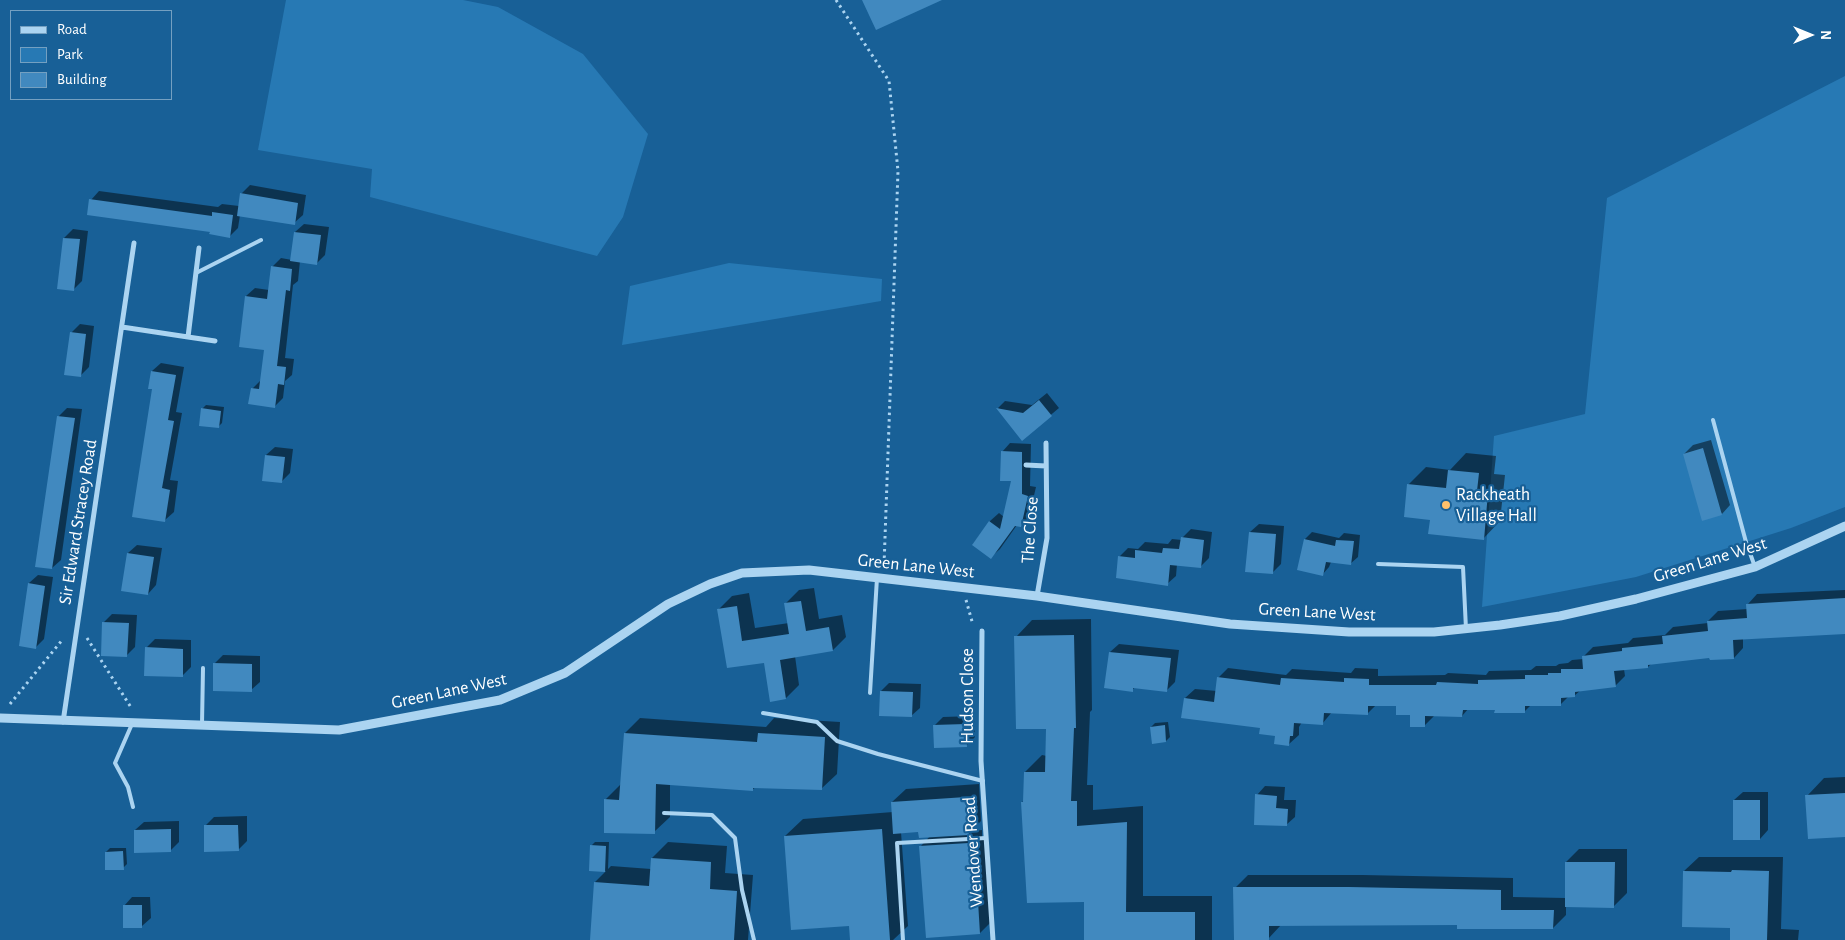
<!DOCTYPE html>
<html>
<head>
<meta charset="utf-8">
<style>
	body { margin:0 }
	#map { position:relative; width:1845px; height:940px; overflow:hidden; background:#186097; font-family:"Alegreya Sans",sans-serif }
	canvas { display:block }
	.legend { position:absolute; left:10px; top:10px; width:162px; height:90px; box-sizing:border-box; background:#186097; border:1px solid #74a0c1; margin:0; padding:6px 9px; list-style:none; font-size:15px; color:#fff }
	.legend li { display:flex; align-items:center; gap:10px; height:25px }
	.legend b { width:25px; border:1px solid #74a0c1 }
	.north { position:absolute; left:1785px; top:10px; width:50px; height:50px; -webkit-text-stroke:4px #186097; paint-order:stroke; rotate:90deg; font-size:14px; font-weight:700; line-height:20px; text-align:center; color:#fff }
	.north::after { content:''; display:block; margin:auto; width:18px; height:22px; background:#fff; clip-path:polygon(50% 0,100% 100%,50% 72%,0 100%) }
</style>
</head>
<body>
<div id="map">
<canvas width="1845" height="940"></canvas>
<ul class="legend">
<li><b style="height:6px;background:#abd4f1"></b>Road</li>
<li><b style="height:14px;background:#2779b4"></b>Park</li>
<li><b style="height:14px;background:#4189bf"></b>Building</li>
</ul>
<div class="north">N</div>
</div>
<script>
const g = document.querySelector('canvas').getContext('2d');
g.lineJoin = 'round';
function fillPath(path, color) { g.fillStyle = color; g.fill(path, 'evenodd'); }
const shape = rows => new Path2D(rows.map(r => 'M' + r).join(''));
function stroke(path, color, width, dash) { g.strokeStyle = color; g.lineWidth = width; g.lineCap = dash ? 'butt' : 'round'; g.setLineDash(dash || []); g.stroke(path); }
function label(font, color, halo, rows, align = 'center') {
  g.font = font + ' "Alegreya Sans",sans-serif'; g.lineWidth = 4.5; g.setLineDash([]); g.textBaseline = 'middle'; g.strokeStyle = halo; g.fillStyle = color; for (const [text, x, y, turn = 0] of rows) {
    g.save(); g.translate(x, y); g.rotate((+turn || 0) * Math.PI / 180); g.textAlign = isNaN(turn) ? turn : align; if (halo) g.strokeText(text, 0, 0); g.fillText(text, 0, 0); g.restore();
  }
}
fillPath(shape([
	[286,0,463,0,498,7,583,54,648,134,623,217,597,256,370,197,372,169,258,150],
	[1845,76,1845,507,1791,528,1636,577,1482,607,1494,436,1585,414,1607,198],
	[729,263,882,279,881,301,622,345,630,286]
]), '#2779b4');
fillPath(shape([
	[250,185,306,195,303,215,294,223,240,215,238,228,230,236,91,200,99,191,218,207,222,204,239,206,241,194],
	[304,224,329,227,325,255,317,263,300,261,298,281,293,285,285,358,294,359,292,375,285,381,283,398,274,407,252,389,261,380,265,349,246,296,255,288,269,290,272,267,281,258,292,260,295,232],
	[73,229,88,231,82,281,74,289,59,287,64,238],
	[80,324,94,326,89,367,80,376,72,332],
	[161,363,184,367,176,412,182,413,170,480,178,481,174,512,165,520,134,516,154,388,149,388,152,371],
	[1047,393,1059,408,1022,439,998,408,1005,401,1032,405],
	[206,405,224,407,222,423,218,427,202,409],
	[67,408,82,409,61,560,52,568,59,416],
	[1711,440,1730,505,1722,514,1684,454,1693,445],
	[1010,443,1031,444,1030,486,1036,487,1029,517,1020,526,1017,525,1000,549,991,557,973,544,990,521,999,513,1004,517,1013,480,1002,452],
	[275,447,293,449,290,473,281,482,266,455],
	[1466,453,1496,456,1494,474,1505,475,1500,521,1483,539,1431,519,1408,485,1426,467,1450,470],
	[1259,524,1284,526,1281,564,1272,573,1250,532],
	[1191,529,1212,532,1209,558,1200,567,1177,564,1176,576,1167,584,1119,557,1128,548,1138,549,1145,542,1168,544,1172,539,1182,540,1182,538],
	[1312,532,1339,538,1344,533,1360,535,1358,557,1350,564,1331,562,1329,567,1322,575,1298,569,1305,539],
	[137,545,162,548,156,585,148,594,128,553],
	[38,575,53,577,44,639,35,648,29,583],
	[814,588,819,619,842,615,846,637,833,650,795,656,799,685,786,698,771,701,765,661,728,667,719,609,732,596,749,593,755,628,789,623,786,603,799,590],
	[1845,590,1845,633,1743,638,1743,648,1734,658,1711,656,1652,663,1648,667,1624,669,1625,676,1615,686,1581,690,1574,696,1569,696,1561,704,1532,704,1524,712,1469,708,1462,716,1434,716,1424,726,1397,704,1377,704,1367,714,1332,712,1322,724,1302,722,1299,727,1299,735,1289,744,1276,735,1261,727,1185,698,1195,689,1217,691,1218,678,1228,668,1286,675,1292,669,1351,673,1355,668,1378,669,1378,676,1445,675,1448,673,1486,675,1489,671,1531,670,1536,666,1556,666,1559,664,1568,663,1572,660,1583,659,1583,657,1593,647,1628,643,1633,638,1665,635,1673,627,1708,623,1708,621,1718,611,1748,609,1748,604,1757,594],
	[112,614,137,615,135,647,127,655,103,623],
	[1091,619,1092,710,1090,712,1087,785,1093,785,1093,810,1143,806,1143,896,1212,896,1212,940,1085,940,1085,901,1022,802,1024,801,1025,772,1042,755,1047,756,1047,727,1016,637,1032,620],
	[155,639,191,640,191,667,182,676,146,648],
	[1119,644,1179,650,1175,682,1166,691,1135,687,1132,690,1110,652],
	[223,655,260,656,260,682,251,690,214,664],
	[889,683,921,684,920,708,911,716,881,691],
	[974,716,975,737,966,746,935,725,943,717],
	[640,718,766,727,774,718,840,722,837,774,821,789,756,787,753,789,670,784,670,817,654,832,605,800,621,784,625,733],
	[1168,722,1170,737,1166,741,1151,727,1155,723],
	[1845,777,1845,836,1807,796,1824,778],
	[979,784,981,821,971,831,982,830,982,840,987,839,993,920,980,933,921,846,930,836,920,831,901,832,908,926,893,940,851,940,850,924,785,836,803,819,893,812,892,802,906,789],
	[1265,786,1285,787,1284,800,1296,800,1295,817,1286,825,1257,795],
	[1743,792,1768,792,1768,830,1760,839,1734,800],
	[247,816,247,841,238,850,205,826,214,817],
	[179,821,179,842,171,850,135,830,144,822],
	[595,842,609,842,608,869,611,866,651,869,652,858,668,842,727,846,725,873,753,875,748,940,591,940,595,882,606,871,591,870,591,846],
	[110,848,126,848,127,864,123,868,106,852],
	[1579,849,1627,849,1627,893,1614,906,1566,906,1566,915,1553,928,1458,924,1281,925,1268,939,1235,888,1248,875,1363,875,1513,878,1513,897,1566,898,1566,862],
	[1699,857,1783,857,1781,929,1799,930,1798,940,1731,940,1731,926,1684,871],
	[132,897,150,897,151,918,142,926,124,906]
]), '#0007');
fillPath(shape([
	[862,0,942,0,876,30],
	[240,193,298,203,295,225,237,216],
	[89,199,212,216,212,212,233,215,230,238,209,234,210,232,87,215],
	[294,232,321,235,317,265,290,261],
	[63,238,80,239,74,291,57,289],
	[271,266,292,269,290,291,286,290,277,366,286,367,284,385,278,384,275,408,248,404,251,388,259,389,264,350,239,347,245,296,267,299],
	[70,332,86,334,81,377,64,375],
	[151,371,176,375,168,420,174,421,162,488,170,490,165,522,132,517,152,389,148,389],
	[1039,400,1052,416,1022,441,996,408,1023,413],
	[201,408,221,411,219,428,199,426],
	[57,416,75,418,52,569,35,567],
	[1703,448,1722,515,1702,521,1683,454],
	[1001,451,1022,452,1022,494,1028,496,1021,527,1015,526,991,559,972,545,989,521,1000,529,1011,481,1000,481],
	[265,455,285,457,282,483,262,481],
	[1448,470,1479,473,1477,491,1488,492,1484,540,1428,534,1430,520,1404,517,1407,484,1446,488],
	[1249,532,1276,534,1273,574,1245,572],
	[1181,537,1204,540,1201,568,1170,565,1168,586,1116,578,1118,556,1135,558,1135,550,1162,553,1163,548,1179,549],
	[1304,539,1335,546,1336,540,1354,541,1351,565,1326,562,1323,576,1297,570],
	[127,553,154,557,148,595,121,591],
	[28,583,45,586,36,649,19,646],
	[1845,598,1845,634,1733,640,1734,659,1710,660,1709,658,1648,665,1648,668,1614,671,1616,687,1575,692,1575,697,1561,698,1561,706,1525,706,1525,713,1494,713,1495,710,1463,710,1462,717,1425,716,1425,727,1410,727,1410,715,1396,715,1396,706,1368,706,1368,715,1324,713,1323,725,1294,723,1293,736,1290,736,1289,746,1274,744,1275,736,1259,734,1260,728,1181,718,1184,698,1214,702,1217,677,1280,685,1281,678,1344,682,1344,678,1369,679,1369,685,1436,685,1437,682,1478,684,1478,680,1525,679,1525,675,1548,675,1548,673,1561,673,1561,669,1583,669,1582,656,1622,651,1622,648,1663,644,1662,636,1708,631,1707,621,1747,618,1746,604],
	[801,601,806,631,829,627,833,651,780,660,786,699,770,702,764,663,727,668,717,609,737,606,742,641,789,634,784,603],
	[102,622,129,623,127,657,101,656],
	[1074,635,1076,728,1074,728,1071,801,1077,801,1077,826,1127,822,1126,912,1195,912,1195,940,1084,940,1084,902,1027,903,1021,802,1023,802,1024,772,1045,772,1046,729,1016,729,1014,636],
	[145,647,183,649,183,677,144,676],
	[1109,652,1171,658,1167,692,1133,688,1133,692,1104,688],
	[213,663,252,664,252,692,213,691],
	[880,691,913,692,912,717,879,716],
	[966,724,967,747,934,748,933,725],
	[1165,725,1166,742,1152,744,1150,727],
	[624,733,757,742,758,733,825,737,822,790,753,788,753,791,656,784,655,834,604,833,604,799,619,800],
	[1845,793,1845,837,1808,839,1805,795],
	[1255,794,1277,796,1276,808,1288,809,1287,826,1254,825],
	[966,797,969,835,919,838,918,832,893,834,891,802],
	[1733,800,1760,800,1760,840,1733,840],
	[204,825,238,825,239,851,204,852],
	[171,829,171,852,134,853,134,830],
	[882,829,890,940,850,940,849,926,791,930,784,836],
	[969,843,970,852,975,852,980,934,926,938,919,846],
	[590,845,606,846,605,872,589,871],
	[123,851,124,870,105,870,105,852],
	[651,858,711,862,710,889,737,891,734,940,590,940,594,882,649,886],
	[1565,862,1615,862,1614,908,1565,907],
	[1732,870,1769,871,1767,940,1730,940,1730,928,1682,927,1683,871,1731,872],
	[1233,887,1349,887,1501,890,1501,910,1554,910,1553,929,1457,929,1457,925,1269,926,1269,940,1234,940],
	[123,905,142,905,142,928,123,928]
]), '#4189bf');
stroke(shape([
	[836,0,889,81,898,171,884,566],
	[966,600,973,625],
	[87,638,132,709],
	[10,704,63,639]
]), '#abd4f1', 3, [2.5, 4]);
stroke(shape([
	[196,273,261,240],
	[1713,420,1746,542,1755,567],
	[1378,564,1463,567,1466,629],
	[870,693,877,578],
	[763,713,817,722,837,741,878,754,983,781],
	[132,724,115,763,128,787,133,807],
	[202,724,203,668],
	[664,813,712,815,735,838,742,890,754,940],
	[903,940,897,843,986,838]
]), '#abd4f1', 4);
stroke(shape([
	[122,327,188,337,199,248],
	[188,337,215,341],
	[1026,465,1046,466],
	[1037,596,1047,538,1046,443],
	[982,631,981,761,993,940],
	[63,722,134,243]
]), '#abd4f1', 5);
stroke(shape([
	[0,718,339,730,500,700,565,673,668,604,710,584,742,573,809,570,1037,596,1230,624,1349,632,1434,632,1500,625,1560,616,1636,599,1755,567,1845,526]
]), '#abd4f1', 9);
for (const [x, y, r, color] of [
	[1446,505,5,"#ffc16b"]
]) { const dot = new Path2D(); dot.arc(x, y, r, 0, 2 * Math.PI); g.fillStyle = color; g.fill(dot); stroke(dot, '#186097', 2); }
label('18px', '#fff', '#186097', [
	["Rackheath",1456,495],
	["Village Hall",1456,516]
], 'left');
label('18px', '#fff', '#186097', [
	["Sir Edward Stracey Road",78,522,-81],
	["The Close",1030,530,-86],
	["Green Lane West",1710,560,-17],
	["Green Lane West",916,566,6],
	["Green Lane West",1317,612,3],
	["Green Lane West",449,691,-12],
	["Hudson Close",968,696,-90],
	["Wendover Road",973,852,-94]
]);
</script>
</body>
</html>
